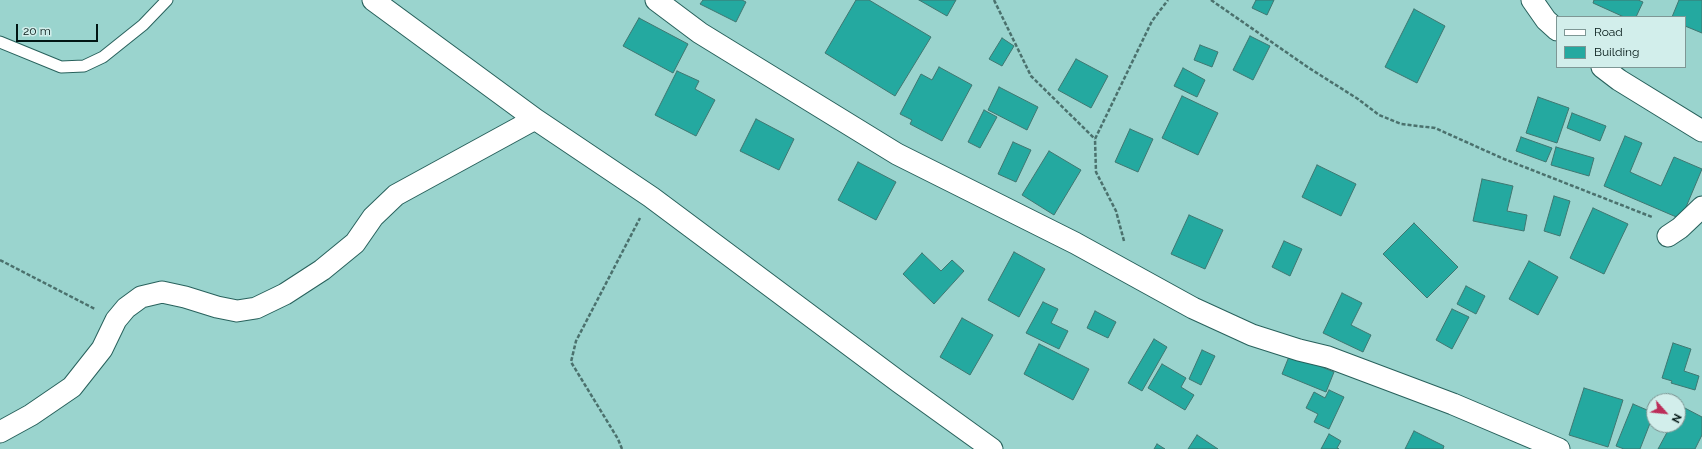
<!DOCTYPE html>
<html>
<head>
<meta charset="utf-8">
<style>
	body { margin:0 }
	#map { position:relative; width:1702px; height:449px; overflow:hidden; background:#9ad4ce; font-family:Raleway,sans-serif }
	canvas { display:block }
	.legend { position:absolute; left:1556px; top:16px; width:130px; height:52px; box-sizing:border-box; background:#d2eeeb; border:1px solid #7e9795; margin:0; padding:5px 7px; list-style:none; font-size:12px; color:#011513 }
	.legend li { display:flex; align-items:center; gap:8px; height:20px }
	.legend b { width:20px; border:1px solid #7e9795 }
	.north { position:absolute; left:1646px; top:393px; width:40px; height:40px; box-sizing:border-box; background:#d2eeeb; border:1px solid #7e9795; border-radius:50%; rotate:117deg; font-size:11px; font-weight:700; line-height:16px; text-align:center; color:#011513 }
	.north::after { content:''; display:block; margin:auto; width:14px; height:18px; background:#bc2d59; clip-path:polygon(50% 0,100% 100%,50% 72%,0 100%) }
	.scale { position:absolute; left:16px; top:24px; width:82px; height:18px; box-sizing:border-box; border:2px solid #011513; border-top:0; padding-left:5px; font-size:12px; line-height:14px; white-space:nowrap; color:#011513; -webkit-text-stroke:3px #d2eeeb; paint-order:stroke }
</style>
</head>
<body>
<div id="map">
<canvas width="1702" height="449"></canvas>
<ul class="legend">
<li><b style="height:5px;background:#fff"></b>Road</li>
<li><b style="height:11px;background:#24a9a0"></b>Building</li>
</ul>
<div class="north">N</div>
<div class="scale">20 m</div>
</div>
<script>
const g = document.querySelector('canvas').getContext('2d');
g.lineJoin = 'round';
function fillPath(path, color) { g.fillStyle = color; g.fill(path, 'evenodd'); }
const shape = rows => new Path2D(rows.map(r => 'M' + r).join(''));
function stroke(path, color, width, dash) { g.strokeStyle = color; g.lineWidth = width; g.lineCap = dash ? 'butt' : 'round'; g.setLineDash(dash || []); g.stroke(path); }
const building = shape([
	[703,0,742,0,746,2,736,22,700,4,703,0],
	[856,0,869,0,931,37,895,96,825,53,856,0],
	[919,0,956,0,947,16,919,0],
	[1256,0,1274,0,1267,15,1252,8,1256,0],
	[1594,0,1638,0,1643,2,1636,17,1624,17,1593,3,1594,0],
	[1679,0,1702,0,1702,33,1685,26,1685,17,1672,17,1679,0],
	[1414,9,1445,26,1417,83,1385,67,1414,9],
	[639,18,688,44,673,73,623,46,639,18],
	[1250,36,1270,46,1253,80,1233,70,1250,36],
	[1002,38,1014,46,1002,66,989,59,1002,38],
	[1200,45,1218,52,1212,67,1194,60,1200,45],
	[1076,59,1108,76,1091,108,1058,90,1076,59],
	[939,67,972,85,942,141,910,124,912,120,900,114,921,74,932,80,939,67],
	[1183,68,1205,80,1197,97,1174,86,1183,68],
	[677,71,699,81,695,89,715,100,696,136,655,115,677,71],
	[999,87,1038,107,1027,130,988,110,999,87],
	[1182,96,1218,113,1198,155,1162,138,1182,96],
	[1538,97,1569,108,1557,143,1526,133,1538,97],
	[984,110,997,117,980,148,968,142,984,110],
	[1572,113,1606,126,1600,141,1567,128,1572,113],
	[756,119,794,139,779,170,740,151,756,119],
	[1130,129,1153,139,1138,172,1115,162,1130,129],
	[1625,136,1642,143,1630,172,1661,186,1674,157,1702,169,1681,219,1604,186,1625,136],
	[1521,137,1552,148,1546,162,1516,151,1521,137],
	[1013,142,1031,150,1016,182,998,174,1013,142],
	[1556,147,1594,158,1589,176,1551,165,1556,147],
	[1049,151,1081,170,1054,215,1022,195,1049,151],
	[858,162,896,182,876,220,838,200,858,162],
	[1317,165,1356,184,1341,216,1302,197,1317,165],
	[1482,179,1513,186,1507,211,1527,215,1524,231,1473,221,1482,179],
	[1554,196,1570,201,1560,236,1544,231,1554,196],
	[1593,208,1628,224,1604,274,1570,258,1593,208],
	[1189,215,1223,230,1205,269,1171,254,1189,215],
	[1414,223,1458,267,1427,298,1383,254,1414,223],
	[1284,241,1302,249,1290,276,1272,267,1284,241],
	[1014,252,1045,269,1019,317,988,300,1014,252],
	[922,253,941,271,952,260,964,271,934,304,903,274,922,253],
	[1529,261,1558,277,1538,315,1509,299,1529,261],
	[1466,286,1485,296,1476,314,1457,304,1466,286],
	[1342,293,1362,303,1351,325,1371,335,1363,352,1323,333,1342,293],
	[1043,302,1058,309,1051,323,1068,331,1059,349,1026,333,1043,302],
	[1452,309,1469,317,1452,349,1436,340,1452,309],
	[1095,311,1116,322,1108,338,1087,328,1095,311],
	[962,318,993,335,970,375,940,357,962,318],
	[1154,339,1167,347,1142,391,1128,383,1154,339],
	[1673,343,1691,349,1684,371,1699,376,1695,390,1671,383,1672,381,1662,378,1673,343],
	[1039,344,1089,369,1073,400,1024,374,1039,344],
	[1202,350,1215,356,1201,385,1189,379,1202,350],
	[1290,354,1334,372,1326,392,1282,374,1290,354],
	[1162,364,1186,378,1181,387,1194,395,1185,410,1148,388,1162,364],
	[1584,388,1623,400,1608,447,1569,435,1584,388],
	[1329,390,1344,397,1329,429,1314,422,1318,414,1306,408,1314,392,1325,398,1329,390],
	[1633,404,1654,413,1640,449,1624,449,1616,446,1633,404],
	[1681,406,1702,417,1702,435,1695,449,1658,449,1671,425,1678,425,1678,411,1681,406],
	[1414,431,1444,446,1443,449,1405,449,1414,431],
	[1329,434,1341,441,1337,448,1339,449,1321,449,1329,434],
	[1197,435,1218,449,1188,449,1197,435],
	[1157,444,1165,449,1154,449,1157,444]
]);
fillPath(building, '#24a9a0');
stroke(building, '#3f7771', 1);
const service = shape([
	[0,42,61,67,84,66,103,57,143,25,167,0]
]);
const minor = shape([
	[373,0,535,119,651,197,899,382,992,449],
	[656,0,700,33,897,154,1075,243,1193,308,1252,335,1299,350,1328,357,1453,404,1559,449],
	[1532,0,1546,20,1557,30],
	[1602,67,1619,80,1702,131],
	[1668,236,1680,228,1702,207],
	[0,432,31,415,72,387,102,349,116,320,126,308,141,297,162,292,185,297,217,307,237,311,256,308,285,294,322,270,355,243,373,217,396,195,535,119]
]);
stroke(service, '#28615c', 13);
stroke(minor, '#28615c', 23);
stroke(shape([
	[994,0,1031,76,1095,139],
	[1211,0,1309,68,1358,99,1379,115,1401,124,1435,128,1504,159,1652,217],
	[1124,241,1116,211,1096,172,1095,139,1152,21,1168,0],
	[0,260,95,309],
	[622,449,618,439,571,362,576,341,640,218]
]), '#4b716d', 2.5, [4, 2]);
stroke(service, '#fff', 11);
stroke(minor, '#fff', 21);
</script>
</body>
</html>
